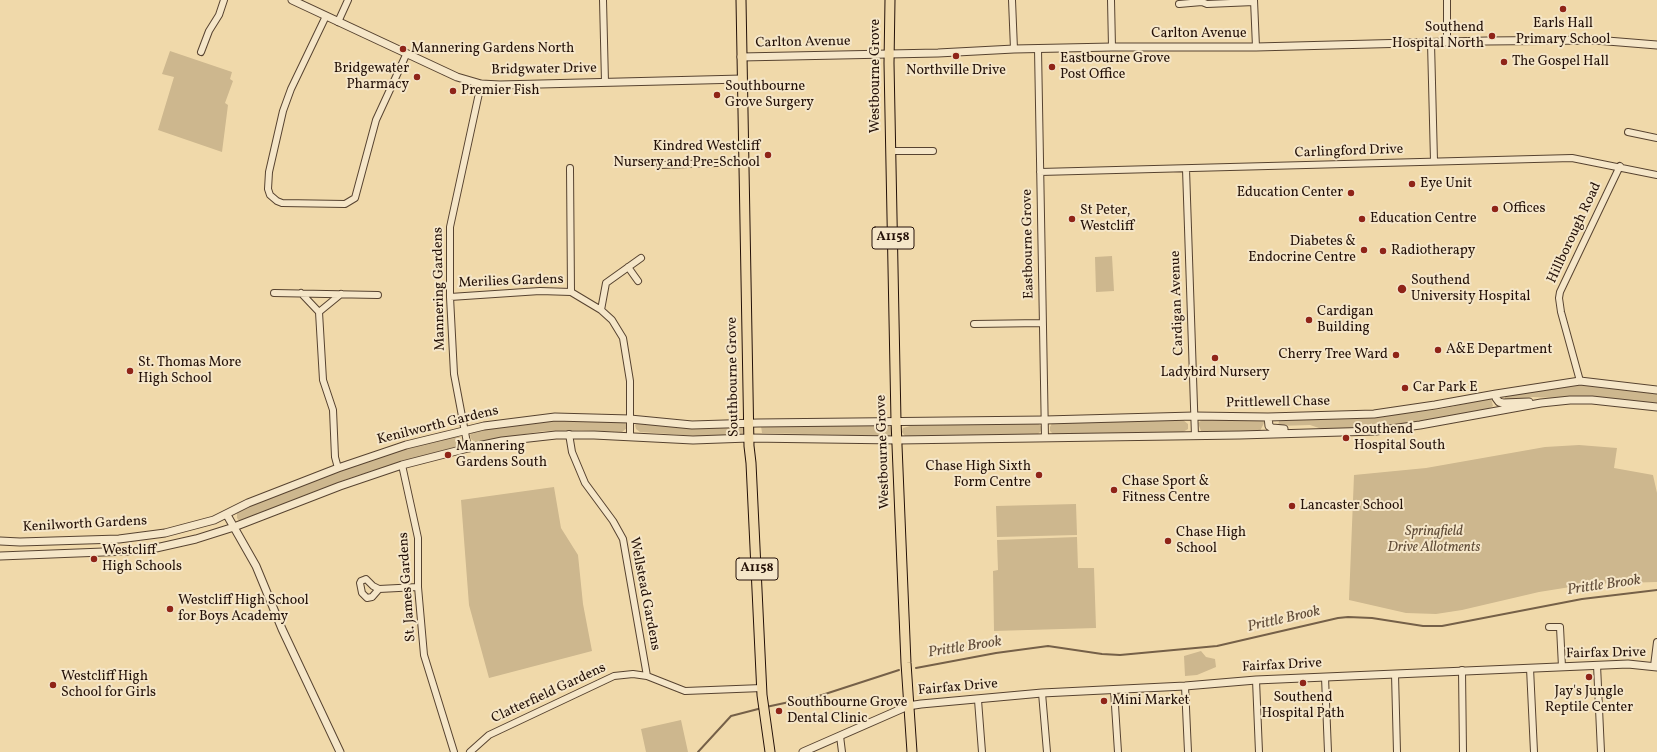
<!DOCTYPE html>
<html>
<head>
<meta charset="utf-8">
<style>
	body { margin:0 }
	canvas { display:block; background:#f0d9aa }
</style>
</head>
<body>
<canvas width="1657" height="752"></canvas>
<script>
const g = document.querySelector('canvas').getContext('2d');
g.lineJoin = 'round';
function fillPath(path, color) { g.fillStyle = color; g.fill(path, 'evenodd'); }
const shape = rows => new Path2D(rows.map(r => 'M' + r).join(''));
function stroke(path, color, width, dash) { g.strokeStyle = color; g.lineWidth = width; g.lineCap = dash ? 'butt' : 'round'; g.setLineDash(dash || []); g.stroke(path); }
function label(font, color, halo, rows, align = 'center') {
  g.font = font + ' Vollkorn,serif'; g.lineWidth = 4; g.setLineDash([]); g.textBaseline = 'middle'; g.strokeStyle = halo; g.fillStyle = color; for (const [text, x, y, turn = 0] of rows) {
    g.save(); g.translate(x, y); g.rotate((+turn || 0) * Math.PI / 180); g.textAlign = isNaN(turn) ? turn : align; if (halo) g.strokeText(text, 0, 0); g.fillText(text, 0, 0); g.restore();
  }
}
fillPath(shape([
	[170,51,232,72,230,79,233,81,225,103,228,105,222,152,158,130,174,77,162,74],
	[1112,256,1114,291,1096,292,1095,257],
	[1575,384,1657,392,1657,403,1586,397,1554,398,1533,397,1505,400,1505,396],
	[1491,398,1493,406,1486,410,1385,427,1322,429,1310,425,1278,426,1279,421,1391,415,1442,409],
	[578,419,625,421,627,428,622,432,582,430,544,431,475,442,471,439,470,435,473,432,505,426,545,421],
	[1183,420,1188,424,1188,429,1183,432,1053,434,1050,431,1050,427,1052,423],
	[1202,420,1264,420,1264,423,1260,431,1201,431,1198,423],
	[639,422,743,427,745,429,742,435,698,436,640,432,636,429,635,425],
	[1037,423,1041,426,1041,431,1038,434,905,436,902,432,903,428,910,426],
	[817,425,889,426,894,430,894,433,890,436,762,433,761,426],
	[455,436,461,438,461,445,458,446,397,463,347,479,290,501,248,520,240,522,237,518,237,511,344,470,396,452],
	[1579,445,1617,448,1614,468,1653,475,1657,493,1657,582,1589,584,1539,592,1462,610,1436,614,1406,613,1349,600,1354,475,1426,468,1545,447],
	[554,487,561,528,578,555,583,604,592,651,489,678,469,605,461,500],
	[1076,504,1077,535,997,537,996,506],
	[1077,537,1078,568,1094,568,1096,628,994,631,993,571,998,570,997,540],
	[1201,651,1206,657,1215,659,1216,667,1197,675,1185,676,1184,656],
	[681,720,688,752,646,752,641,729]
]), '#cdb78e');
stroke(shape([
	[916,668,996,653,1048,646,1102,654,1120,655,1217,646,1338,618,1348,617,1372,618,1423,626,1442,626,1582,599,1657,590],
	[766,707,822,695,899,670],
	[698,752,731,716,762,708]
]), '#756048', 2);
const minor = shape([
	[603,0,605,82],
	[1012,0,1014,49],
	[1111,0,1112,47],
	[1254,0,1256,47],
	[1179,4,1202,2,1207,4,1254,2],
	[326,16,291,89,283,111,269,172,268,189,270,195,277,201,282,203,345,204,355,198,376,120,406,55],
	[338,22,348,0],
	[1447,42,1447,0],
	[1431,43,1434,161],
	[1038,49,1045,438],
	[201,52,209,31,219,15,224,0],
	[1628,132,1657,138],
	[891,151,933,151],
	[660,165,744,162],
	[570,168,571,292],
	[1186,169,1195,436],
	[1040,172,1572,158,1657,175],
	[628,267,638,281],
	[274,293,378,295],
	[301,293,319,312],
	[450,297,540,291,571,292,601,310,612,320,623,338,630,381,630,436],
	[601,310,606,283,641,258],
	[974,324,1042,323],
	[1580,381,1561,312,1559,298,1560,292,1620,166],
	[569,434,572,452,585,483,613,521,623,539,647,676],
	[468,448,454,374,450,297,450,227,481,84],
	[402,465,418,538,418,587,424,655,454,752],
	[338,468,335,457,333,410,323,380,319,312,341,294],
	[379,589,372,597,367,598,362,593,360,583,361,581,366,579,373,586,379,589,418,587],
	[1549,627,1560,627,1562,667],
	[1597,665,1601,752],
	[1654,666,1657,642],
	[1530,668,1534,752],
	[1462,670,1463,752],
	[1395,674,1397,752],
	[1325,677,1328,752],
	[1256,680,1259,752],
	[1185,686,1188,752],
	[1114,690,1118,752],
	[1042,693,1047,752],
	[978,700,982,752],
	[840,736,842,752],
	[470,752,489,735,614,676,633,674,647,676,685,691,762,688]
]);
const tertiary = shape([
	[292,0,457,77,481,84,500,85,742,79],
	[741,57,938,53,1014,49,1112,47,1256,47,1487,41,1595,40,1657,45],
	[1496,394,1496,398,1499,402,1503,403,1529,402],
	[1268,417,1269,426,1272,428,1284,429],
	[227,515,256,566,282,629,340,752],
	[0,541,20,542,119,539,165,533,214,520,248,503,338,468,406,445,484,426,555,417,630,419,692,425,758,423,1045,420,1194,416,1268,417,1374,414,1435,405,1496,394,1580,381,1657,390],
	[0,556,129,551,156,548,196,539,234,527,340,486,402,465,468,448,502,441,556,435,594,435,693,440,749,438,898,440,1240,435,1376,431,1420,425,1541,403,1570,400,1592,400,1657,407],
	[803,752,908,706,921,704,1042,693,1185,686,1256,680,1628,664,1657,667]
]);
const primary = shape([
	[741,0,749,446,751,463,762,695,770,752],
	[890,0,889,63,896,421,906,663,912,752]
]);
stroke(minor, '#574330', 8);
stroke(tertiary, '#574330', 9);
stroke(primary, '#241108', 11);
stroke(minor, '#f5e6c8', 6);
stroke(tertiary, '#f5e6c8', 7);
stroke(primary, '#f0d9aa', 9);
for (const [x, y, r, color] of [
	[1563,9,4,"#8f2418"],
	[1492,36,4,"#8f2418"],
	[403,49,4,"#8f2418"],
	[956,56,4,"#8f2418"],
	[1504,62,4,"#8f2418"],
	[1052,67,4,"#8f2418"],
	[417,77,4,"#8f2418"],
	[453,91,4,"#8f2418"],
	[717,95,4,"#8f2418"],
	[768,155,4,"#8f2418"],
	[1412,184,4,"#8f2418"],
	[1351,193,4,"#8f2418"],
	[1495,209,4,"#8f2418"],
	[1072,219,4,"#8f2418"],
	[1362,219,4,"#8f2418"],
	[1364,250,4,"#8f2418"],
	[1383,251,4,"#8f2418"],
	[1402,289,5,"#8f2418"],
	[1309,320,4,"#8f2418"],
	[1438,350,4,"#8f2418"],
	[1396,355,4,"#8f2418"],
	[1215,358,4,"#8f2418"],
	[130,371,4,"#8f2418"],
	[1405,388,4,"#8f2418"],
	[1346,438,4,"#8f2418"],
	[448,455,4,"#8f2418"],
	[1039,475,4,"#8f2418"],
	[1114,490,4,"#8f2418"],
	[1292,506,4,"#8f2418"],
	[1168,541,4,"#8f2418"],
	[94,559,4,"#8f2418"],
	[170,609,4,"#8f2418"],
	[1589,677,4,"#8f2418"],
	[1303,683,4,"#8f2418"],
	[53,685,4,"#8f2418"],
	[1104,701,4,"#8f2418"],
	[779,711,4,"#8f2418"]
]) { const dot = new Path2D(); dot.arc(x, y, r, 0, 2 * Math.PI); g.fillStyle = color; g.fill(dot); stroke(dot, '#f5e6c8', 1.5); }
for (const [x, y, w] of [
	[893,238,42],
	[757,569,42]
]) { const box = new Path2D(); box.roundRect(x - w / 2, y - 11, w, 22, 3); g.fillStyle = '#f5e6c8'; g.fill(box); stroke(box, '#241108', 1); }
label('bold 13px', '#241108', null, [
	["A1158",893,238],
	["A1158",757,569]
]);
label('14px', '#241108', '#f5e6c8', [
	["Earls Hall",1563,24,"center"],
	["Primary School",1563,40,"center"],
	["Southend",1484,28,"right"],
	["Hospital North",1484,44,"right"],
	["Mannering Gardens North",411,49],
	["Eastbourne Grove",1060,59],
	["Post Office",1060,75],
	["The Gospel Hall",1512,62],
	["Bridgewater",409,69,"right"],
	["Pharmacy",409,85,"right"],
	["Northville Drive",956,71,"center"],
	["Southbourne",725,87],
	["Grove Surgery",725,103],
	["Premier Fish",461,91],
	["Kindred Westcliff",760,147,"right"],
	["Nursery and Pre-School",760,163,"right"],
	["Eye Unit",1420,184],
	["Education Center",1343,193,"right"],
	["Offices",1503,209],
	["St Peter,",1080,211],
	["Westcliff",1080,227],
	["Education Centre",1370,219],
	["Diabetes &",1356,242,"right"],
	["Endocrine Centre",1356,258,"right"],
	["Radiotherapy",1391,251],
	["Southend",1411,281],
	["University Hospital",1411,297],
	["Cardigan",1317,312],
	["Building",1317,328],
	["A&E Department",1446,350],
	["Cherry Tree Ward",1388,355,"right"],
	["St. Thomas More",138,363],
	["High School",138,379],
	["Ladybird Nursery",1215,373,"center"],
	["Car Park E",1413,388],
	["Southend",1354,430],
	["Hospital South",1354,446],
	["Mannering",456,447],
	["Gardens South",456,463],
	["Chase High Sixth",1031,467,"right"],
	["Form Centre",1031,483,"right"],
	["Chase Sport &",1122,482],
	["Fitness Centre",1122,498],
	["Lancaster School",1300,506],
	["Chase High",1176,533],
	["School",1176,549],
	["Westcliff",102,551],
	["High Schools",102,567],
	["Westcliff High School",178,601],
	["for Boys Academy",178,617],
	["Westcliff High",61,677],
	["School for Girls",61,693],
	["Jay's Jungle",1589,692,"center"],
	["Reptile Center",1589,708,"center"],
	["Southend",1303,698,"center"],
	["Hospital Path",1303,714,"center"],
	["Mini Market",1112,701],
	["Southbourne Grove",787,703],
	["Dental Clinic",787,719]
], 'left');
label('14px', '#241108', '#f5e6c8', [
	["Carlton Avenue",1199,34],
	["Carlton Avenue",803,43,-1],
	["Bridgwater Drive",544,70,-1],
	["Westbourne Grove",876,76,-90],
	["Carlingford Drive",1349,152,-2],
	["Hillborough Road",1575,233,-65],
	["Eastbourne Grove",1029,244,-91],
	["Merilies Gardens",511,282,-2],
	["Mannering Gardens",440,289,-91],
	["Cardigan Avenue",1178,303,-92],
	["Southbourne Grove",734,377,-91],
	["Prittlewell Chase",1278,403,-1],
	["Kenilworth Gardens",438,426,-14],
	["Westbourne Grove",884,452,-92],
	["Kenilworth Gardens",85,525,-3],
	["St. James Gardens",408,587,-94],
	["Wellstead Gardens",644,594,79],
	["Fairfax Drive",1606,654,-1],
	["Fairfax Drive",1282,666,-3],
	["Fairfax Drive",958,688,-5],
	["Clatterfield Gardens",549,694,-25]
]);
label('italic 14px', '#5f4b37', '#f5e6c8', [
	["Springfield",1434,532],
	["Drive Allotments",1434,548]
]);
label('italic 15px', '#614c38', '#f5e6c8', [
	["Prittle Brook",1604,586,-8],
	["Prittle Brook",1284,620,-13],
	["Prittle Brook",965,648,-9]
]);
</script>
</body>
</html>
